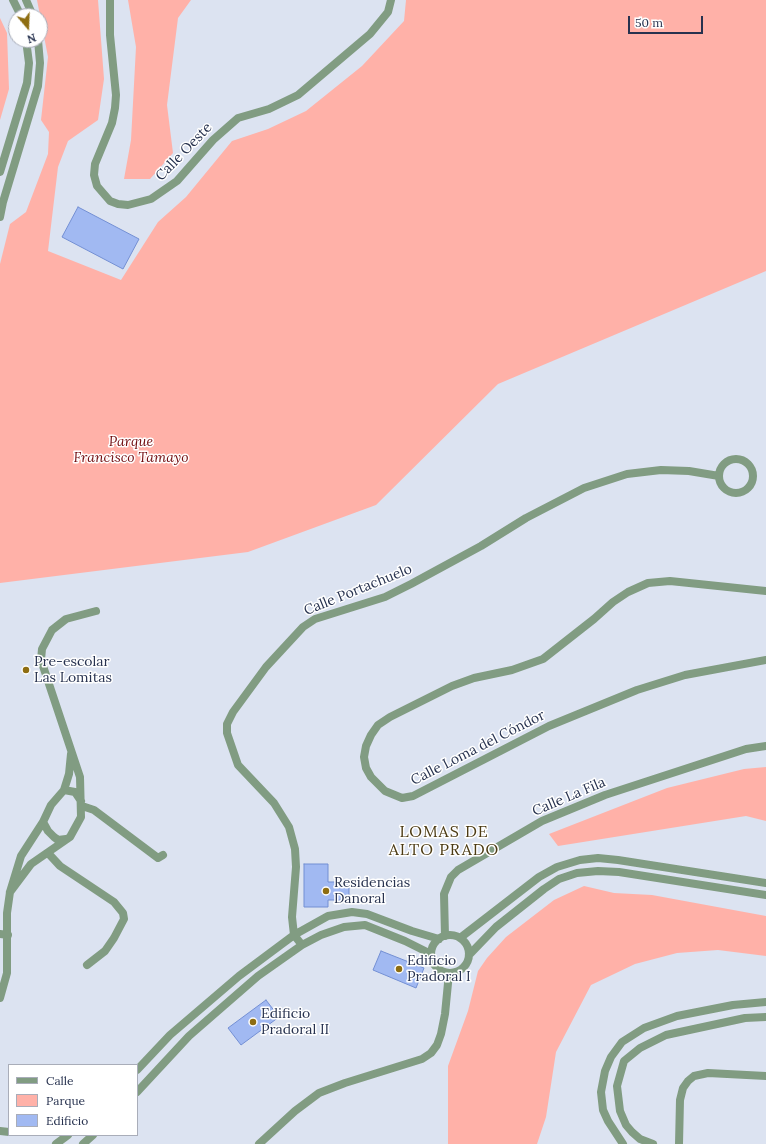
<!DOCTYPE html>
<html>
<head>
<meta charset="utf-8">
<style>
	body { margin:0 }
	#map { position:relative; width:766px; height:1144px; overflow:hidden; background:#dce3f1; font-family:Lora,serif }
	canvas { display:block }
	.legend { position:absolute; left:8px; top:1064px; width:130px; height:72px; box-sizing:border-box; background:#fff; border:1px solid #a9adb9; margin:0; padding:5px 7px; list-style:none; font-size:12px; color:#27324f }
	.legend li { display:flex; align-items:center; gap:8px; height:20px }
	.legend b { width:20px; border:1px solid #a9adb9 }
	.north { position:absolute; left:8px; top:8px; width:40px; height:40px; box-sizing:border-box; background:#fff; border:1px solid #a9adb9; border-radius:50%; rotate:161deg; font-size:11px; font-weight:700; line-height:16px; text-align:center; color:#27324f }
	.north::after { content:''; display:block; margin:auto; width:14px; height:18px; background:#8e6d11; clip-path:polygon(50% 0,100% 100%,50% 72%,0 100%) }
	.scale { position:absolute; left:628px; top:16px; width:75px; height:18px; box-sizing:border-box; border:2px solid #27324f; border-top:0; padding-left:5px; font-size:12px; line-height:14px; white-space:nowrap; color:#27324f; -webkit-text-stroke:3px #fff; paint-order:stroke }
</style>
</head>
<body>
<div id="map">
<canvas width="766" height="1144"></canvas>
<ul class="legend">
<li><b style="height:5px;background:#819c82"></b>Calle</li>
<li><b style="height:11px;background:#ffb1a8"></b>Parque</li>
<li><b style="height:11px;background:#a1b9f2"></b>Edificio</li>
</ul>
<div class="north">N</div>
<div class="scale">50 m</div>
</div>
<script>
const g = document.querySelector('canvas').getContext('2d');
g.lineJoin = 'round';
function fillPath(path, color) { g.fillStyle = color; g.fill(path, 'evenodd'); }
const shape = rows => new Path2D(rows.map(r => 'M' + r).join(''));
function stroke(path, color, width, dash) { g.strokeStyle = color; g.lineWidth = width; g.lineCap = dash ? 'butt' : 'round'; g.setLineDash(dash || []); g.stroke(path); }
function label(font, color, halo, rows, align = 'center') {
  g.font = font + ' Lora,serif'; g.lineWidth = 3; g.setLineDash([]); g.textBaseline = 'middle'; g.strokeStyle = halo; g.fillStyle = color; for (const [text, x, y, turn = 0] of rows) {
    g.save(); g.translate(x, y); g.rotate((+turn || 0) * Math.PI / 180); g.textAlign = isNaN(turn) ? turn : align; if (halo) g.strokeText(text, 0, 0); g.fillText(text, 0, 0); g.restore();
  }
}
fillPath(shape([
	[37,0,98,0,104,79,98,120,68,141,58,167,48,251,121,280,158,222,186,197,232,141,268,129,306,111,362,66,404,21,406,0,766,0,766,271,498,384,376,505,248,552,0,583,0,264,10,224,26,212,48,154,49,132,41,120,48,57],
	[128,0,191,0,178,18,167,105,173,153,150,179,124,179,131,140,136,47],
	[0,18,7,33,9,89,0,120],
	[766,767,766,821,746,816,558,846,549,834,667,788,744,769],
	[584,886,614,893,652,895,766,916,766,956,718,950,677,953,635,964,591,985,556,1052,546,1117,537,1144,448,1144,448,1066,468,1011,478,971,487,958,506,937,554,900]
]), '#ffb1a8');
const building = shape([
	[78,207,139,239,123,269,62,237,78,207],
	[304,864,328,864,328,882,349,882,349,900,328,900,328,907,304,907,304,864],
	[381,951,424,968,416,988,373,970,381,951],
	[266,1000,279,1017,241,1045,228,1028,266,1000]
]);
fillPath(building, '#a1b9f2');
stroke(building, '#738fd3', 1);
stroke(shape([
	[13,0,21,16],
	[26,0,33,16],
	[110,0,110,35,116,95,115,108,112,123,95,164,94,175,97,186,110,201,118,204,128,205,151,199,177,181,213,140,238,118,269,109,298,95,370,34,388,12,391,0],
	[0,172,27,83,29,63,26,40],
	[0,217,3,202,38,86,40,63,38,40],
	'719 476a17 17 0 1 1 34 0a17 17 0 1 1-34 0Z',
	[766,591,670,581,648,583,628,592,613,602,594,619,543,659,512,670,474,678,452,686,390,717,378,725,371,735,366,746,364,757,366,768,371,777,385,791,402,798,413,796,549,726,637,690,685,675,766,660],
	[64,790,75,792,81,801],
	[82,806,94,810,158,858,163,855],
	[43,822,48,831,54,837,58,840,66,839],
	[48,853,60,866,114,902,123,913,124,919,114,938,105,951,87,965],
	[10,892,31,864,70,837,81,817,80,777,41,660,42,649,52,630,66,619,96,611],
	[0,934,8,935],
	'431 954a19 19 0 1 1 38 0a19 19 0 1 1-38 0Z',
	[445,936,444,894,451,877,458,870,542,821,605,795,746,749,766,746],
	[460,938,539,877,557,867,580,860,598,858,618,860,766,883],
	[302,945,294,935,292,917,296,867,295,849,289,827,274,803,238,765,227,733,227,724,233,712,266,667,303,627,315,619,385,597,411,584,481,546,526,518,584,488,627,474,661,470,689,471,719,476],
	[469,955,496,927,544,889,559,879,577,873,598,871,619,872,766,895],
	[0,998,7,973,7,913,10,892,21,856,43,822,51,805,64,790,69,774,71,754],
	[137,1070,170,1035,239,976,294,935,328,916,352,912,367,914,412,931,439,939],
	[137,1092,189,1036,258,976,302,945,321,935,344,927,365,925,405,941,431,954],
	[0,1131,9,1132],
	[56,1144,68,1135],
	[83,1144,93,1135],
	[259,1144,295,1111,319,1093,345,1083,422,1059,431,1053,437,1045,441,1034,445,1014,449,973],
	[623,1144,608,1121,603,1110,601,1092,605,1071,611,1057,622,1042,644,1028,677,1016,733,1005,766,1002],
	[653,1144,640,1139,632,1132,626,1125,620,1111,617,1086,624,1061,640,1048,666,1035,745,1018,766,1017],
	[679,1144,680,1100,683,1088,688,1081,694,1076,708,1073,766,1076]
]), '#819c82', 8);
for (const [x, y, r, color] of [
	[26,670,4,"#8e6d11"],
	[326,891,4,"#8e6d11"],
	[399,969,4,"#8e6d11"],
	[253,1022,4,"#8e6d11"]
]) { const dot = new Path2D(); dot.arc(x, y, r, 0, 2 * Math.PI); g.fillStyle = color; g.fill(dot); stroke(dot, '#fff', 1.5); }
label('14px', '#27324f', '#fff', [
	["Calle Oeste",184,152,-46],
	["Calle Portachuelo",358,590,-22],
	["Calle Loma del Cóndor",478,748,-27],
	["Calle La Fila",569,797,-23]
]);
label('italic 14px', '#710c0f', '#fff', [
	["Parque",131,442],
	["Francisco Tamayo",131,458]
]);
label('14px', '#27324f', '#fff', [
	["Pre-escolar",34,662],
	["Las Lomitas",34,678],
	["Residencias",334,883],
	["Danoral",334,899],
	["Edificio",407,961],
	["Pradoral I",407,977],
	["Edificio",261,1014],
	["Pradoral II",261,1030]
], 'left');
g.letterSpacing = '1px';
label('16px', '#4c3b14', '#fff', [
	["LOMAS DE",444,832],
	["ALTO PRADO",444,850]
]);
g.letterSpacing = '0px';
</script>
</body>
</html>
